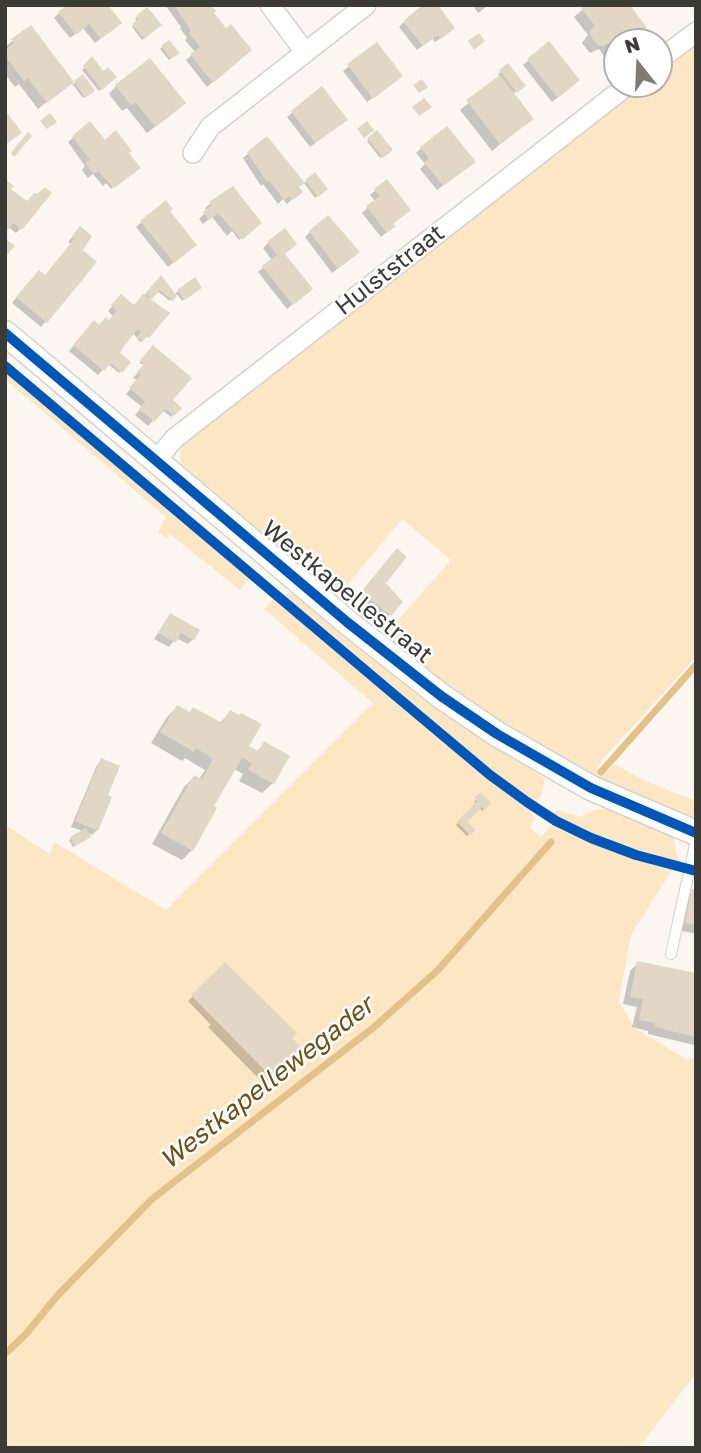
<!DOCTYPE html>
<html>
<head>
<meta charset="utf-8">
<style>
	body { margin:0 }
	#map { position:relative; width:701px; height:1453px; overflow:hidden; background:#fbf7f0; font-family:"Golos Text",sans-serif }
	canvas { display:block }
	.frame { position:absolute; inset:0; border:7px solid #3c3a35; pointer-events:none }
	.north { position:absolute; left:603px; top:28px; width:70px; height:70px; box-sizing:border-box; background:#fff; border:2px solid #b1b0ae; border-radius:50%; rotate:342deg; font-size:19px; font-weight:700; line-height:28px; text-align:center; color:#3c3a35 }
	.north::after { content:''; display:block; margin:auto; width:24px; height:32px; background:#7f7c76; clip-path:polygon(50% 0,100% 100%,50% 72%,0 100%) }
</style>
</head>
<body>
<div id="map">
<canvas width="701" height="1453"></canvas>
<div class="frame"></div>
<div class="north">N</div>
</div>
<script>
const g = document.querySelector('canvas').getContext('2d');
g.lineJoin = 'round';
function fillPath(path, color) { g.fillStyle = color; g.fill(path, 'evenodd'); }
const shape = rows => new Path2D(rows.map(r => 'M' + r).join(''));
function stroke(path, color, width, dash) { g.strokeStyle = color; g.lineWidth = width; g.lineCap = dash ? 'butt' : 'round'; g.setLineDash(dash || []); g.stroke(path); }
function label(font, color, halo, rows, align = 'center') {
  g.font = font + ' "Golos Text",sans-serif'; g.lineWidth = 5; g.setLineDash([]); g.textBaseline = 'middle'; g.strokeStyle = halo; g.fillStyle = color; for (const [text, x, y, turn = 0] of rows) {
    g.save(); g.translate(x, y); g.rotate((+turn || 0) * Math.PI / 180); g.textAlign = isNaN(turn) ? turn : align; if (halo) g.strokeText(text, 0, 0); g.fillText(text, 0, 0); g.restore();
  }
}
fillPath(shape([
	[696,42,696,657,601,761,597,770,605,774,614,764,645,781,696,801,696,820,649,801,570,764,479,710,383,637,451,560,402,519,336,598,181,469,180,454,183,445,642,84,659,84,659,71],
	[5,372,250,578,240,590,170,534,166,538,158,532,166,517,5,379],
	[288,593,302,597,545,779,542,793,537,803,493,773,284,595],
	[274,598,530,810,534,819,530,828,541,837,553,824,635,859,672,870,631,935,619,1001,634,1028,686,1059,696,1058,696,1373,638,1448,5,1448,5,825,50,854,54,842,166,910,373,703,264,609],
	[596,809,609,809,668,835,674,839,679,863,638,851,593,834,554,814,558,810,581,817]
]), '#fce6c3');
fillPath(shape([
	[165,5,208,5,245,55,207,87,186,60,195,52,185,40,187,38,180,28,181,27],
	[472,5,489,5,478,13],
	[588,5,629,42,617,42,617,51,606,59,599,49,590,53,582,43,588,35,574,17],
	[147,9,159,25,142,40,132,27,137,22,135,19],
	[59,13,115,28,95,43,83,28,70,38,54,18],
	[404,22,448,33,435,42,432,38,417,50,399,27],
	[30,27,73,84,83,77,91,93,83,98,71,82,38,109,19,84,15,87,5,74,5,47],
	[169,42,177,53,169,60,160,49],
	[549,43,573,85,552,102,523,65],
	[376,45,395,81,367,102,343,71],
	[92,59,103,73,114,77,99,91,82,70],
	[508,66,523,85,513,94,523,126,492,151,460,110,501,77,498,74],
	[116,86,176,110,147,133,127,108,122,111,109,94],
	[322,89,341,124,310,147,287,117],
	[90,124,104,143,127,153,138,167,111,189,106,183,103,186,93,174,88,178,82,170,85,166,68,142],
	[377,132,391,150,380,158,367,141],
	[267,138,301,191,287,204,283,199,278,204,263,184,261,186,243,158],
	[421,148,468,166,437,190,420,169,425,164,416,153],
	[314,175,325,189,315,198,304,183],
	[387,181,391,224,388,231,381,237,362,213,375,201,370,195],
	[9,189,26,203,21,228,16,233,8,227],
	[233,189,260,223,239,240,232,231,227,236,212,217,203,224,199,219,207,211,205,208,210,204],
	[166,202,168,212,189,250,168,267,136,227],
	[310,232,352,257,332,273,305,237],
	[75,234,81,250,95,263,41,327,12,303,34,277,44,277,71,244,68,242],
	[268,243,283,254,305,294,287,309,258,272,272,260,263,248],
	[160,278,174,295,178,291,198,289,182,301,177,294,170,301,157,291,149,300,148,336,140,342,133,333,111,361,128,362,119,373,108,364,98,375,69,351,89,328,99,327,109,322,114,317,108,311,121,297,133,307],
	[153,347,170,401,179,408,171,417,162,410,148,426,135,415,142,407,126,394,138,380,133,378,145,365,139,363],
	[392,555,383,584,400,602,385,620,357,598],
	[170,615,193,639,188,644,176,638,169,647,154,639],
	[177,707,219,724,230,712,247,747,256,752,265,743,273,783,262,793,239,781,243,774,234,769,211,807,192,850,182,860,152,844,184,787,194,777,199,779,205,770,185,758,182,761,151,743,167,717],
	[102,760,105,796,97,830,92,835,87,833,87,839,73,847,69,840,83,831,71,827,97,765],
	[481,795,489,803,482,811,479,808,465,822,473,830,467,836,456,825,476,804,474,802],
	[693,891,696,891,696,934,678,930,685,899],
	[638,963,696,974,694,1045,648,1034,648,1031,632,1027,637,1007,623,1004,630,971],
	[225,964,301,1049,265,1085,208,1027,211,1025,188,1001]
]), '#0003');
stroke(shape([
	[601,772,696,665],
	[5,1354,26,1334,57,1296,152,1199,373,1028,438,970,551,842]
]), '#e3c28a', 7);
fillPath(shape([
	[67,5,108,5,122,23,101,39,89,24,76,35,58,12],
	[174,5,211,5,216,11,214,13,226,28,231,24,252,50,213,83,190,54,200,47,189,33,191,31],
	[423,5,438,5,455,28,441,39,438,35,423,46,403,21],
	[585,5,630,5,647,28,629,42,617,42,615,53,607,43,603,46,598,46,590,35,590,30,595,26,581,8],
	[147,7,162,25,144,39,132,24,138,19,136,16],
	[31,25,74,82,47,103,28,78,24,81,5,56,5,50,14,43,11,39],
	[479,33,485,41,474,50,468,41],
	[169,40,180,53,171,59,161,46],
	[549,41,580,80,558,98,527,59],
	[377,42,403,76,373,99,347,64],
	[92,56,103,71,108,67,117,77,102,90,83,66],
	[150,58,186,103,156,127,135,102,131,105,115,85],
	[508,63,526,86,517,93,499,70],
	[83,74,95,91,85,98,74,81],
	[500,75,534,119,500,144,466,100],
	[422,79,428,87,419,93,413,85],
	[322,86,348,120,315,143,291,111],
	[424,98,432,107,419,116,412,107],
	[5,110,22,133,5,145],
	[50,113,57,122,47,129,40,121],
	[90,121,105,140,116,130,132,151,129,153,141,168,114,188,98,171,94,174,85,163,90,160,72,136],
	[367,121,374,130,364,138,357,129],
	[447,126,476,162,443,186,424,162,429,158,420,147],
	[377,130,393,150,383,158,367,138],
	[28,132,32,136,14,157,11,153],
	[267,136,305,183,299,187,303,192,293,200,289,196,284,200,269,180,267,182,247,152],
	[315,172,328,189,318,197,305,180],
	[5,179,14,186,11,189,27,201,34,193,36,194,41,191,45,187,52,193,22,230,14,223,5,233],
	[387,179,411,210,393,224,396,226,387,233,366,206,380,196,374,189],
	[233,186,262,223,242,240,218,213,209,220,203,212,212,205,209,202],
	[166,200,173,209,170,211,197,245,174,263,140,221],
	[328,215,360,252,338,269,309,231],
	[80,226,92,236,83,250,97,262,47,323,16,297,39,270,45,275,75,238,72,236],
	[285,228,297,244,285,254,313,289,293,305,262,266,277,255,267,242],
	[5,238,15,246,5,257],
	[161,275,177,296,173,301,160,290,152,299,145,294],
	[195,277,202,288,185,300,177,290],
	[121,294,134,305,143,294,170,313,149,338,147,336,143,341,137,337,141,331,138,329,124,346,120,353,131,362,122,373,111,363,104,371,73,345,94,320,99,325,106,317,109,320,117,311,111,305],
	[153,345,192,378,173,400,182,408,174,416,166,409,154,422,139,409,145,401,129,388,141,374,136,373,144,364,140,360],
	[397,548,407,557,386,583,403,602,391,616,361,592],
	[170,613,200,630,194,640,181,633,176,643,158,633],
	[177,705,190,712,193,707,222,723,230,710,239,715,241,713,262,724,249,746,259,751,264,741,290,756,274,784,248,770,252,763,242,758,214,806,217,808,193,851,161,833,194,775,202,779,213,759,196,748,194,752,160,732],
	[101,758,120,766,108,795,112,797,98,831,75,821],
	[481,792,491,803,485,810,482,807,467,822,476,830,470,835,457,822,477,801,474,798],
	[86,828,91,837,75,846,70,837],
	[692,889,696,889,696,925,685,923],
	[637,961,696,973,696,1037,655,1027,655,1023,639,1020,643,999,630,997],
	[225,962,297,1033,292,1038,303,1049,273,1079,191,995]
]), '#e1d7c4');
const service = shape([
	[671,954,696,840]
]);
const minor = shape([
	[270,5,305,52],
	[659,60,696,32],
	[193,153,210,127,366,5],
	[156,460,175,438,629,84]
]);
const tertiary = shape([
	[5,333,347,622,441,696,497,734,591,788,696,833]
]);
stroke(service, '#d4d2cc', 12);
stroke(minor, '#d4d2cc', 22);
stroke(tertiary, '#d4d2cc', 27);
stroke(service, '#fefefd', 10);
stroke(minor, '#fefefd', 19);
stroke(tertiary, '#fefefd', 24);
stroke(shape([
	[5,333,347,622,441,696,497,734,591,788,696,833],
	[5,366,384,686,490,775,527,802,556,821,591,838,636,855,696,871]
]), '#0057b8', 10);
label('24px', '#3c3a35', '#fff', [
	["Hulststraat",390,270,-38],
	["Westkapellestraat",347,592,39]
]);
label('italic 26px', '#6e4f14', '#fff', [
	["Westkapellewegader",267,1083,-38]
]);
</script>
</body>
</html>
